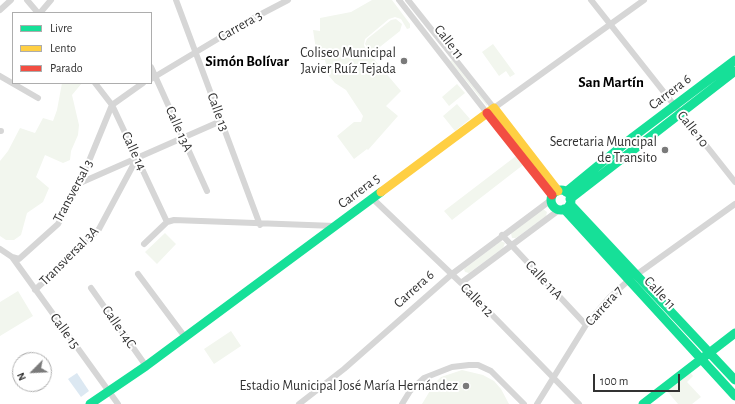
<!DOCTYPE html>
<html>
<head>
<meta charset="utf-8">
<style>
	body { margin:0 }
	#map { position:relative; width:735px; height:404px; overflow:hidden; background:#fff; font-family:"Alegreya Sans",sans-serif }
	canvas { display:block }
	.legend { position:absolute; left:12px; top:12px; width:140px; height:72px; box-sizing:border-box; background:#fff; border:1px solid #adadad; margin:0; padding:5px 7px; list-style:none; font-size:12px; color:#323232 }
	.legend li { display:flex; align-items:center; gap:8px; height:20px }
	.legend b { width:20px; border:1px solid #adadad }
	.north { position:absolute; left:12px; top:352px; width:40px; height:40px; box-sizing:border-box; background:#fff; border:1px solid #adadad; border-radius:50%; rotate:246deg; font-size:11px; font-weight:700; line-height:16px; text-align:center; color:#323232 }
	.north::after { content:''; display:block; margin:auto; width:14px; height:18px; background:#7a7a7a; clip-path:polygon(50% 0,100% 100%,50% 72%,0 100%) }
	.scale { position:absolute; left:593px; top:374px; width:87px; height:18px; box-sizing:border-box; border:2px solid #323232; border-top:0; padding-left:5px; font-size:12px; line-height:14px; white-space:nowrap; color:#323232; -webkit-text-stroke:3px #fff; paint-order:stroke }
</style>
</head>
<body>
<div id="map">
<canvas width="735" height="404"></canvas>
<ul class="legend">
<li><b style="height:5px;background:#16e098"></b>Livre</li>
<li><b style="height:5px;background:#ffcf43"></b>Lento</li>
<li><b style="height:5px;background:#f24e42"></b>Parado</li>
</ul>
<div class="north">N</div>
<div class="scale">100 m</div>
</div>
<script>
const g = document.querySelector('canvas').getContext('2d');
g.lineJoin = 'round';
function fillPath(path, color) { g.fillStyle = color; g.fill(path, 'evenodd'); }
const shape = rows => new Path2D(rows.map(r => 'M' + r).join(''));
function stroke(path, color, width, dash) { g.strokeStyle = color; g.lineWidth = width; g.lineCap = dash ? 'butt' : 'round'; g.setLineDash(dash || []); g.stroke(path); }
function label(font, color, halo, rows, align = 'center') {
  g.font = font + ' "Alegreya Sans",sans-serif'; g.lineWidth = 4; g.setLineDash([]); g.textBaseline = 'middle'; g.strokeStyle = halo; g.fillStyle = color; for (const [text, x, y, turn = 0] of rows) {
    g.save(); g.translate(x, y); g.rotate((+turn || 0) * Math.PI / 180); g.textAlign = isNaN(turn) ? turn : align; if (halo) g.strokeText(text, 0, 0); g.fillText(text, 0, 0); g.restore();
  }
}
fillPath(shape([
	[372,0,392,0,410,24,410,28,407,29,401,19,395,17,389,19,365,39,364,45,366,50,375,54,373,58,401,91,386,106,398,116,368,150,367,149,354,159,337,136,354,122,361,122,363,116,346,90,335,83,329,76,325,60,321,60,318,49,316,50,313,30,320,31,320,18,351,12],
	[396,19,402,24,400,31,376,50,369,50,365,44,367,39,391,20],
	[493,44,515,74,510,77,506,71,499,76,482,52],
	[452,60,487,104,487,106,450,61],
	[62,83,82,83,72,95,79,125,78,135,71,151,70,160,63,163,45,155,36,177,49,188,43,202,27,213,21,235,14,240,6,240,0,236,0,161,8,151,20,128,35,133,43,118,53,121,57,110],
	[457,84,465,93,449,106,442,97],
	[457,104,470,119,455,131,443,116],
	[516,156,523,165,452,220,444,211],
	[543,209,547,212,546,216,516,238,512,238,511,233],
	[165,233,176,244,157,264,145,252],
	[501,241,505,243,503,248,469,273,465,272,464,269],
	[18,291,33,316,0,336,0,302],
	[231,331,241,346,214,364,204,349],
	[462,370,483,375,494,381,501,389,509,404,422,404,434,384,441,377],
	[690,372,693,376,687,382,701,397,692,404,678,404,667,391]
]), '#f2f6ee');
fillPath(shape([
	[77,373,89,391,81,397,68,379]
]), '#dce8f2');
stroke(shape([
	[27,0,38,13],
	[176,0,260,225],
	[399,0,487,113],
	[408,0,494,108,644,0],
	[591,0,735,182],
	[0,10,11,0],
	[40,13,51,0],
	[151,67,207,191],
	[0,76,38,98],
	[151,79,246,22,288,0],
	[95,83,112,105,167,222],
	[0,131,1,131],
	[80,183,221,121],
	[372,198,461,283,579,404],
	[502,235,586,325],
	[144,244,167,222,174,220,335,226],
	[0,249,12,257,118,404],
	[12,257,19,259,58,224,80,183,112,105,143,83],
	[138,274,185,337],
	[461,283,559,210],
	[91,288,146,366],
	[35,290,99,229,137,158],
	[299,404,344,369,452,274,551,200],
	[402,404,410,391,424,378,452,367,469,365,478,365,491,371,524,404],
	[537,404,586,325,610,297,629,280,735,204]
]), '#d6d6d6', 6);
stroke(shape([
	'551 200a10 10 0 1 1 20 0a10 10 0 1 1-20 0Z',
	[566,192,633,137,735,60],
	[570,199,735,71],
	[570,204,735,380],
	[564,209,735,396],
	[90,404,146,366,381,192],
	[643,404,735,333]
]), '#16e098', 9);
stroke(shape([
	[381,192,494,108,558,191]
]), '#ffcf43', 9);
stroke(shape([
	[487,113,552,195]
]), '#f24e42', 9);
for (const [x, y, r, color] of [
	[404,61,4,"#7a7a7a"],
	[665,150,4,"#7a7a7a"],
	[466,386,4,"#7a7a7a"]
]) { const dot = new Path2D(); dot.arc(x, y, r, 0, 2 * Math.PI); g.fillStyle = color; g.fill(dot); stroke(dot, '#fff', 1.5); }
label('14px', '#323232', '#fff', [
	["Carrera 3",240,26,-30],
	["Calle 11",449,42,52],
	["Carrera 6",670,92,-37],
	["Calle 13",218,112,70],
	["Calle 13A",179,129,66],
	["Calle 10",693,129,52],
	["Calle 14",134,151,65],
	["Transversal 3",73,191,-62],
	["Carrera 5",359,191,-37],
	["Transversal 3A",69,256,-45],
	["Calle 11A",544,280,47],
	["Carrera 6",414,289,-42],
	["Calle 11",660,293,47],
	["Calle 12",477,300,46],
	["Carrera 7",604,306,-48],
	["Calle 14C",119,327,55],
	["Calle 15",65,331,54]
]);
label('14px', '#323232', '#fff', [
	["Coliseo Municipal",396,53],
	["Javier Ruíz Tejada",396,69],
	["Secretaria Muncipal",657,142],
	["de Transito",657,158],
	["Estadio Municipal José María Hernández",458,386]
], 'right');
label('bold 15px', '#000', '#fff', [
	["Simón Bolívar",247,61],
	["San Martín",611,82]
]);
</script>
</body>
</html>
